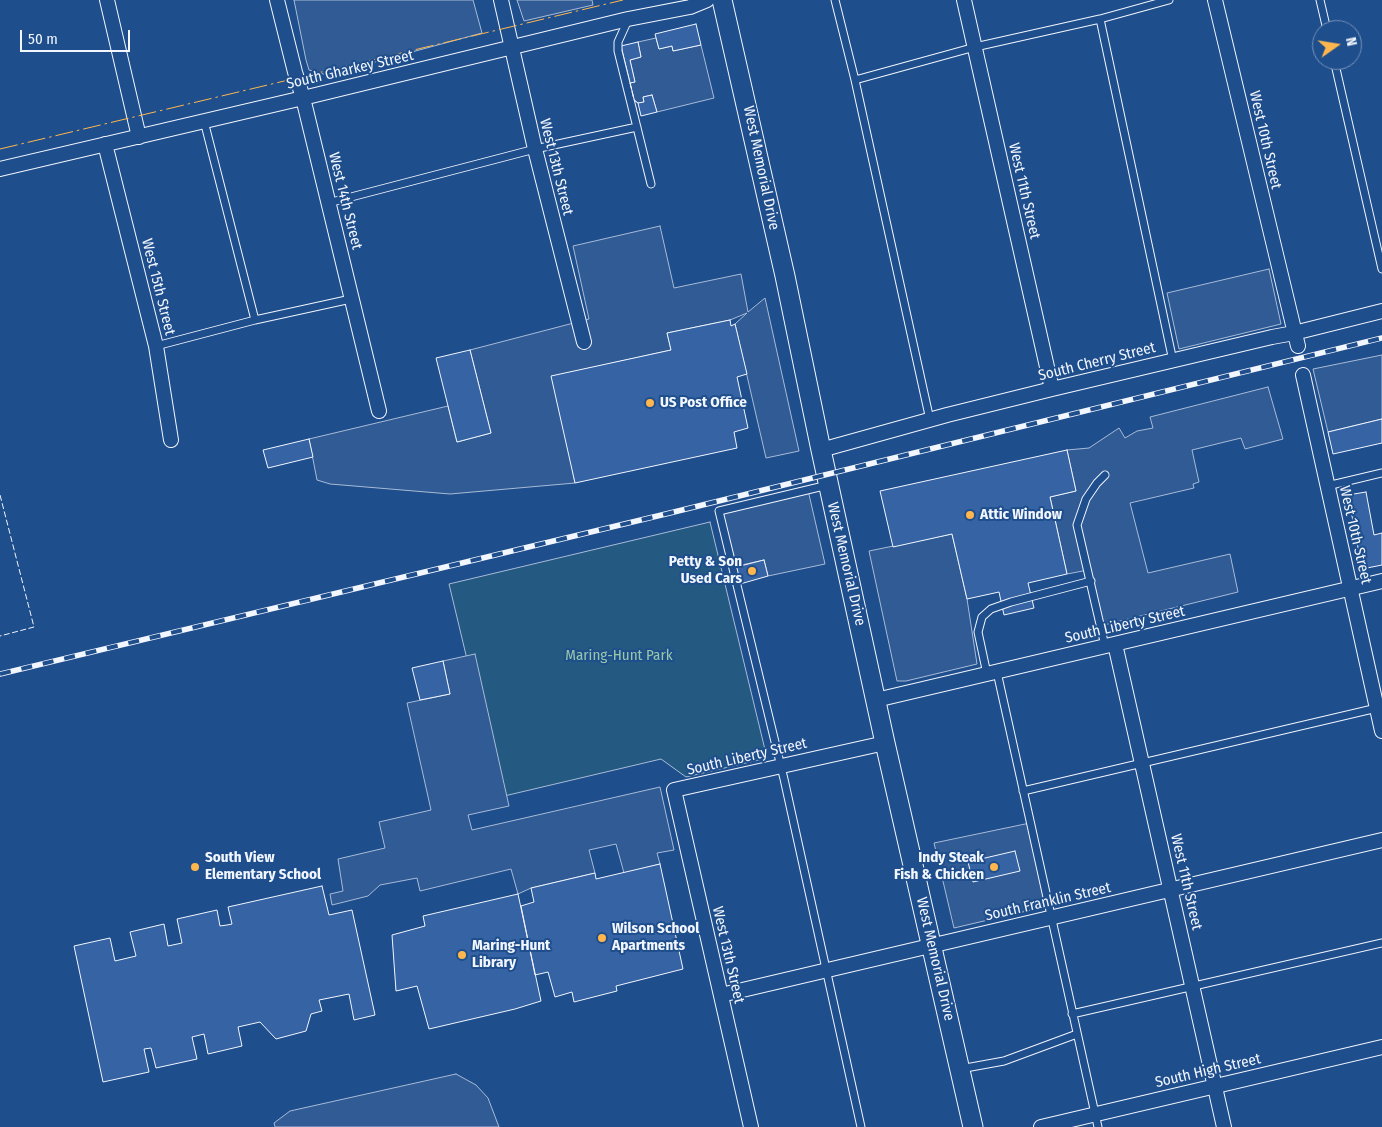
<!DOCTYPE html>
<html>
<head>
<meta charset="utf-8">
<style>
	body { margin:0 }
	#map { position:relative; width:1382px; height:1127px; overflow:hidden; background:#1f4e8c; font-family:"Fira Sans Condensed",sans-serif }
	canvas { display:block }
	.north { position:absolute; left:1312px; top:20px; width:50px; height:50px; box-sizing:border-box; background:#1f4e8c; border:1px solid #7391ba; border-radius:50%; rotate:77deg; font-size:14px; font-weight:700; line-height:20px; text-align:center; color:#f2f6ff }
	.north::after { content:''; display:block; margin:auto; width:18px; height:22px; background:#ffb74d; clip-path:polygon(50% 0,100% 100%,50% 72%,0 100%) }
	.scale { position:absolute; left:20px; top:30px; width:110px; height:22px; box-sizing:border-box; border:2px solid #f2f6ff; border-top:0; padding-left:6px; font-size:15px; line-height:18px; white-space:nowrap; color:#f2f6ff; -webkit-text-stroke:4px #1f4e8c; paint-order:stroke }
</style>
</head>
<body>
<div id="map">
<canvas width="1382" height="1127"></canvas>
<div class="north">N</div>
<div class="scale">50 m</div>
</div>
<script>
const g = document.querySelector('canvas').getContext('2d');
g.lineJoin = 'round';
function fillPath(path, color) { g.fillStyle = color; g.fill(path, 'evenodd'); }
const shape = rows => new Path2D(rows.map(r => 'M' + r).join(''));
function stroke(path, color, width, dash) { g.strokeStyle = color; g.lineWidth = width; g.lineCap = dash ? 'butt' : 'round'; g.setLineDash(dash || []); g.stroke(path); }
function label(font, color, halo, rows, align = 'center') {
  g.font = font + ' "Fira Sans Condensed",sans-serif'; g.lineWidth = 4; g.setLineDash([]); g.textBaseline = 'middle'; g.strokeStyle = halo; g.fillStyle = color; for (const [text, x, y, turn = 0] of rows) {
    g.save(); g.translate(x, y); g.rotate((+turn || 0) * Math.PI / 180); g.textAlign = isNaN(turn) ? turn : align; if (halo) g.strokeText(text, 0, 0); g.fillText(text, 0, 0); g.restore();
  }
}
const green = shape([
	[710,522,767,758,686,777,661,759,500,797,449,584,710,522]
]);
fillPath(green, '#245a82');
stroke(green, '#a8bbd7', 1);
const parking = shape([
	[294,0,473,0,482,33,327,75,309,70,306,60,294,0],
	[517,0,592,0,593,5,524,21,517,0],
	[656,38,659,49,672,46,673,51,701,45,714,98,657,112,652,95,643,97,644,102,638,103,634,100,630,83,635,82,630,60,641,57,638,42,656,38],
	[660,226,674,288,741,274,748,312,765,298,799,451,766,458,735,324,747,313,730,320,667,333,671,350,554,376,575,483,450,494,330,484,317,480,309,439,448,406,457,442,491,433,470,350,589,319,573,246,660,226],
	[1269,269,1281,324,1179,349,1167,293,1269,269],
	[1382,355,1382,419,1328,432,1313,369,1382,355],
	[1268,387,1283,439,1245,449,1241,438,1192,450,1199,482,1193,484,1194,488,1130,503,1148,573,1230,554,1238,592,1100,626,1088,570,1067,574,1050,497,1076,491,1067,450,1089,448,1119,428,1125,438,1137,431,1153,428,1150,417,1268,387],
	[808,490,825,564,768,576,764,560,733,567,719,511,808,490],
	[952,534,967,599,977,664,906,681,897,681,869,551,952,534],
	[475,654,509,806,468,815,472,830,660,787,674,850,657,853,660,864,624,873,616,844,589,850,595,873,531,888,518,894,511,869,420,891,417,878,380,885,368,896,332,905,330,894,343,891,338,859,385,848,379,822,431,810,407,703,450,694,443,661,475,654],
	[1030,823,1048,906,954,928,934,843,1030,823],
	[456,1074,476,1085,488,1098,499,1127,275,1127,274,1123,290,1111,456,1074]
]);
fillPath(parking, '#305b95');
stroke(parking, '#a8bbd7', 1);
const building = shape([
	[696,24,701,45,673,51,672,46,659,49,655,34,696,24],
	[638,42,641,57,630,60,635,82,630,83,621,46,638,42],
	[652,95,657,112,641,116,638,103,644,102,643,97,652,95],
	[730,320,731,326,735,324,747,374,737,377,748,428,734,432,737,448,575,483,551,376,671,350,667,333,730,320],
	[470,350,491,433,457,442,436,358,470,350],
	[1382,419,1382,443,1333,454,1328,432,1382,419],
	[309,439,313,457,268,468,263,450,309,439],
	[1067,450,1076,491,1050,497,1067,574,1028,583,1034,608,1004,615,999,592,967,599,952,534,893,547,880,491,1067,450],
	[1366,492,1374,535,1382,533,1382,565,1362,569,1348,495,1366,492],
	[764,560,768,576,740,584,736,567,764,560],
	[443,661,450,694,420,700,412,668,443,661],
	[1015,851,1020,871,973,882,968,862,1015,851],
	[660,864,683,969,616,986,617,991,574,1002,572,992,555,997,548,972,535,975,521,906,534,902,531,888,595,873,596,879,660,864],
	[322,886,329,915,352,910,375,1015,354,1020,349,994,319,1000,322,1011,311,1014,306,1031,276,1039,260,1022,238,1027,242,1046,208,1054,204,1034,192,1037,197,1059,156,1068,151,1048,144,1049,149,1072,103,1082,74,946,110,938,115,961,136,956,130,932,164,924,168,946,182,943,177,919,217,910,220,926,227,925,232,924,228,907,322,886],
	[518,894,541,1001,515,1009,429,1029,417,986,396,991,392,935,425,926,423,916,518,894]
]);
fillPath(building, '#3563a3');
stroke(building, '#f2f6ff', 1);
const service = shape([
	[835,0,855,80,975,47,1100,19],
	[1169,0,1100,19,1173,361],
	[1320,0,1327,30],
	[628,20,618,42,618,51,651,184],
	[1334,60,1382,269],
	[855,80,930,420],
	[204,121,255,320],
	[328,203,535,149,637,127],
	[156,346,255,320,351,299],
	[828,485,719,511,784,779,861,1127],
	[1327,486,1382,473],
	[1105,646,1077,525,1086,499,1097,483,1105,475],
	[997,672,1098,1127],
	[987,674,978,632,982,617,991,609,1011,602,1091,581],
	[1023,791,1377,708],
	[1072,1014,1382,943],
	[960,1069,1004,1061,1077,1034]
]);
const minor = shape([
	[107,0,139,137],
	[277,0,295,72,303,98,379,411],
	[501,0,535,149,584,342],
	[964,0,1052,389],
	[1215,0,1298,346],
	[105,144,156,346,171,440],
	[0,169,303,98,628,19,690,7,707,0],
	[1303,375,1382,731],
	[821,450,947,415,1052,389,1272,337,1294,333,1382,311],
	[1115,644,1224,1127],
	[876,700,1382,581],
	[721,995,1382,840],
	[751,1127,674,790,885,743],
	[1041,1127,1382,1047]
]);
const secondary = shape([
	[722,0,785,276,821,450,885,743,973,1127]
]);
stroke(service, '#f2f6ff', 9);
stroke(minor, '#f2f6ff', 16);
stroke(secondary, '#f2f6ff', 21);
stroke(service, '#1f4e8c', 7);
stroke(minor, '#1f4e8c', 14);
stroke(secondary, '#1f4e8c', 19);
const rail = shape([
	[0,674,674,512,1382,338]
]);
stroke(rail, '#f2f6ff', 5.5);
stroke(rail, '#1f4e8c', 4, [11]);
stroke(shape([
	[630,83,634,100,638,103],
	[0,495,34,627,0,636]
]), '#f2f6ff', 1, [6, 2.5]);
stroke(shape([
	[0,149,623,0]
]), '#ffb74d', 1, [18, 4, 2.5, 4]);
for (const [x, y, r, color] of [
	[650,403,5,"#ffb74d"],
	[970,515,5,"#ffb74d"],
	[752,571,5,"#ffb74d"],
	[195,867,5,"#ffb74d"],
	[994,867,5,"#ffb74d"],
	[602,938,5,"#ffb74d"],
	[462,955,5,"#ffb74d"]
]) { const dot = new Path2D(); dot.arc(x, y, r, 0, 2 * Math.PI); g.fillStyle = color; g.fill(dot); stroke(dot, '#1f4e8c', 2); }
label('15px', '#f2f6ff', '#1f4e8c', [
	["South Gharkey Street",350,70,-13],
	["West 10th Street",1265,140,77],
	["West 13th Street",556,167,76],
	["West Memorial Drive",761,168,78],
	["West 11th Street",1024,191,77],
	["West 14th Street",345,201,76],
	["West 15th Street",158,287,76],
	["South Cherry Street",1097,362,-14],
	["West 10th Street",1355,535,77],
	["West Memorial Drive",846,564,77],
	["South Liberty Street",1125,625,-13],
	["South Liberty Street",747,757,-13],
	["West 11th Street",1186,882,77],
	["South Franklin Street",1048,902,-13],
	["West 13th Street",728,955,77],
	["West Memorial Drive",935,959,77],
	["South High Street",1208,1071,-13]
]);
label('bold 15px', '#f2f6ff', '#1f4e8c', [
	["US Post Office",660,403],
	["Attic Window",980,515],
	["Petty & Son",742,562,"right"],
	["Used Cars",742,579,"right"],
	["South View",205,858],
	["Elementary School",205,875],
	["Indy Steak",984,858,"right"],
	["Fish & Chicken",984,875,"right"],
	["Wilson School",612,929],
	["Apartments",612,946],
	["Maring-Hunt",472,946],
	["Library",472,963]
], 'left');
label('15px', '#97c8a6', '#1f4e8c', [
	["Maring-Hunt Park",619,656]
]);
</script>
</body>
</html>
